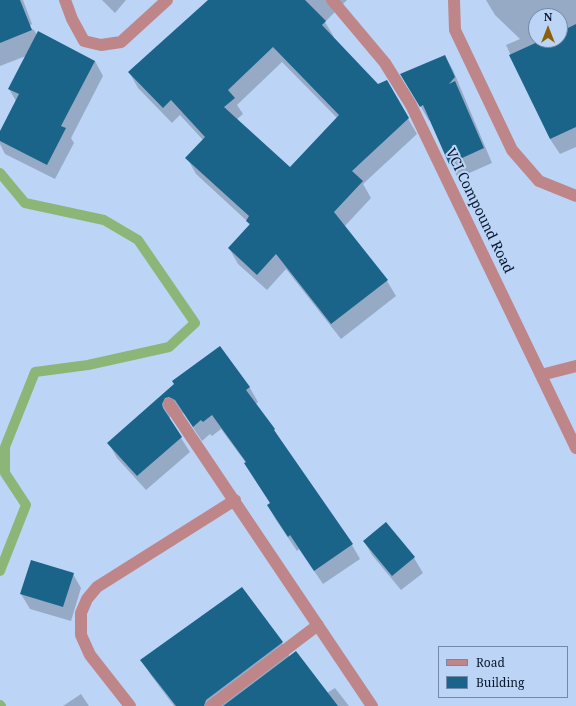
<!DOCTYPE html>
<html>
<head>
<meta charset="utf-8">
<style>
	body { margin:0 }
	#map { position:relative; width:576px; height:706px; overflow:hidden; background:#bcd5f7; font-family:"Noto Serif",serif }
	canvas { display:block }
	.legend { position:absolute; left:438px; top:646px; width:130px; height:52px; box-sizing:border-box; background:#bcd5f7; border:1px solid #7489a5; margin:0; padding:5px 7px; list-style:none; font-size:12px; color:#08172b }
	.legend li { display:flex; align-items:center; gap:8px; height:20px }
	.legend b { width:20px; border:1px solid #7489a5 }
	.north { position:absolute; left:528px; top:8px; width:40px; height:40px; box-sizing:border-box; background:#bcd5f7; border:1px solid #7489a5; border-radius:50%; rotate:0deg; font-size:11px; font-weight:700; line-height:16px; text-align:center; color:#08172b }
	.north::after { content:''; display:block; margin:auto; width:14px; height:18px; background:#8d6006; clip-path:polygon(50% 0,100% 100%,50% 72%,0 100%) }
</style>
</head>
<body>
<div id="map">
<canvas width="576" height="706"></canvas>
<ul class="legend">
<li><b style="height:5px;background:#bf8689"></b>Road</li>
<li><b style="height:11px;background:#1b6489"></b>Building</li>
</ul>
<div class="north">N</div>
</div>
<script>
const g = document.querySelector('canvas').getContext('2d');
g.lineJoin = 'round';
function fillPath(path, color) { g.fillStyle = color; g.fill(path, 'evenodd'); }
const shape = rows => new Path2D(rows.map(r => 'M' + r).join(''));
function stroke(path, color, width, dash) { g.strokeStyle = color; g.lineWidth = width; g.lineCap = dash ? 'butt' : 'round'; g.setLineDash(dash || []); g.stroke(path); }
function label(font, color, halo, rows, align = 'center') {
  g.font = font + ' "Noto Serif",serif'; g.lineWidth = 4; g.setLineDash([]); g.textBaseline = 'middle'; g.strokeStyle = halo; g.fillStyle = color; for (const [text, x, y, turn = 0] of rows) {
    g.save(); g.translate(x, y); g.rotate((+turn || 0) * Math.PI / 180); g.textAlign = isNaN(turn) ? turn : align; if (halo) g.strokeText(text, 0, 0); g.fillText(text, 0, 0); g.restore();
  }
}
fillPath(shape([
	[0,0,23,0,32,24,28,27,34,30,37,35,95,61,103,76,71,138,74,143,55,179,5,154,0,144,0,133,16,101,9,89,26,56,0,66],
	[102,0,126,0,115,13],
	[209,0,347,0,325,22,334,37,333,38,377,85,386,81,417,134,363,184,371,198,344,227,387,281,396,296,341,339,286,269,267,290,238,264,229,248,250,226,247,221,196,174,187,158,203,140,180,115,172,123,138,88,129,72],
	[282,62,337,118,290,169,236,120,243,114,237,105],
	[486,0,576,0,576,147,560,154,550,139,506,45,520,39,495,15],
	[536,16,560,16,560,40,536,40],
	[445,56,453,70,492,163,458,178,450,164,430,120,429,121,402,74],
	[220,347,250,388,258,402,256,404,274,430,282,443,352,545,360,559,323,584,299,549,297,551,276,520,268,506,271,504,254,478,245,464,246,463,221,429,212,436,210,434,202,441,184,414,178,411,173,412,169,419,190,452,146,490,117,458,109,444],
	[386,523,414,558,423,573,401,590,372,555,364,541],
	[73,574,81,588,71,621,30,609,21,594],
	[242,588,282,643,290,657,327,693,335,688,349,706,174,706,150,674,142,660],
	[81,694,89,706,63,706]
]), '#0003');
stroke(shape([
	[0,173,25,203,104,220,138,240,195,323,169,347,88,365,35,372,5,447,5,473,26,505,0,571],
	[0,705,1,706]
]), '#8cb678', 10);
fillPath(shape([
	[0,0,20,0,32,30,0,43],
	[208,0,305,0,326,21,322,25,378,84,387,80,409,118,352,171,363,181,334,212,388,280,331,324,276,254,257,275,228,248,250,224,246,221,249,216,185,158,205,137,171,100,163,108,128,72],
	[273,47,339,115,290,167,224,107,235,98,228,90],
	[576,24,576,127,550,139,509,55,542,40,560,40,560,32],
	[38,31,95,61,61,126,66,128,47,165,0,141,0,131,19,94,8,89],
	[445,55,455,77,449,84,455,81,484,148,449,164,423,105,420,107,400,74],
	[220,346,250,387,246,390,275,429,274,430,353,544,314,571,290,535,288,537,267,505,270,503,244,463,246,462,212,415,203,422,201,420,193,427,175,400,169,397,165,398,162,404,163,408,182,437,137,476,107,443,174,384,172,381],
	[386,522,415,557,392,576,363,541],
	[31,560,74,573,63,607,20,594],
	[242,587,283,642,206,700,204,706,176,706,140,660],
	[296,651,338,706,223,706]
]), '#1b6489');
stroke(shape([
	[65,0,72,19,84,41,101,45,121,42,167,0],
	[332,0,385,63,411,105,576,448],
	[454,0,455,30,512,150,539,181,576,196],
	[541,375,576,366],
	[169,404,372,706],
	[130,706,90,655,81,635,81,613,87,599,97,587,235,500],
	[211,706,318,625]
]), '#bf8689', 12);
label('14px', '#08172b', '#bcd5f7', [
	["VCI Compound Road",479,211,64]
]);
</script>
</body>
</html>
